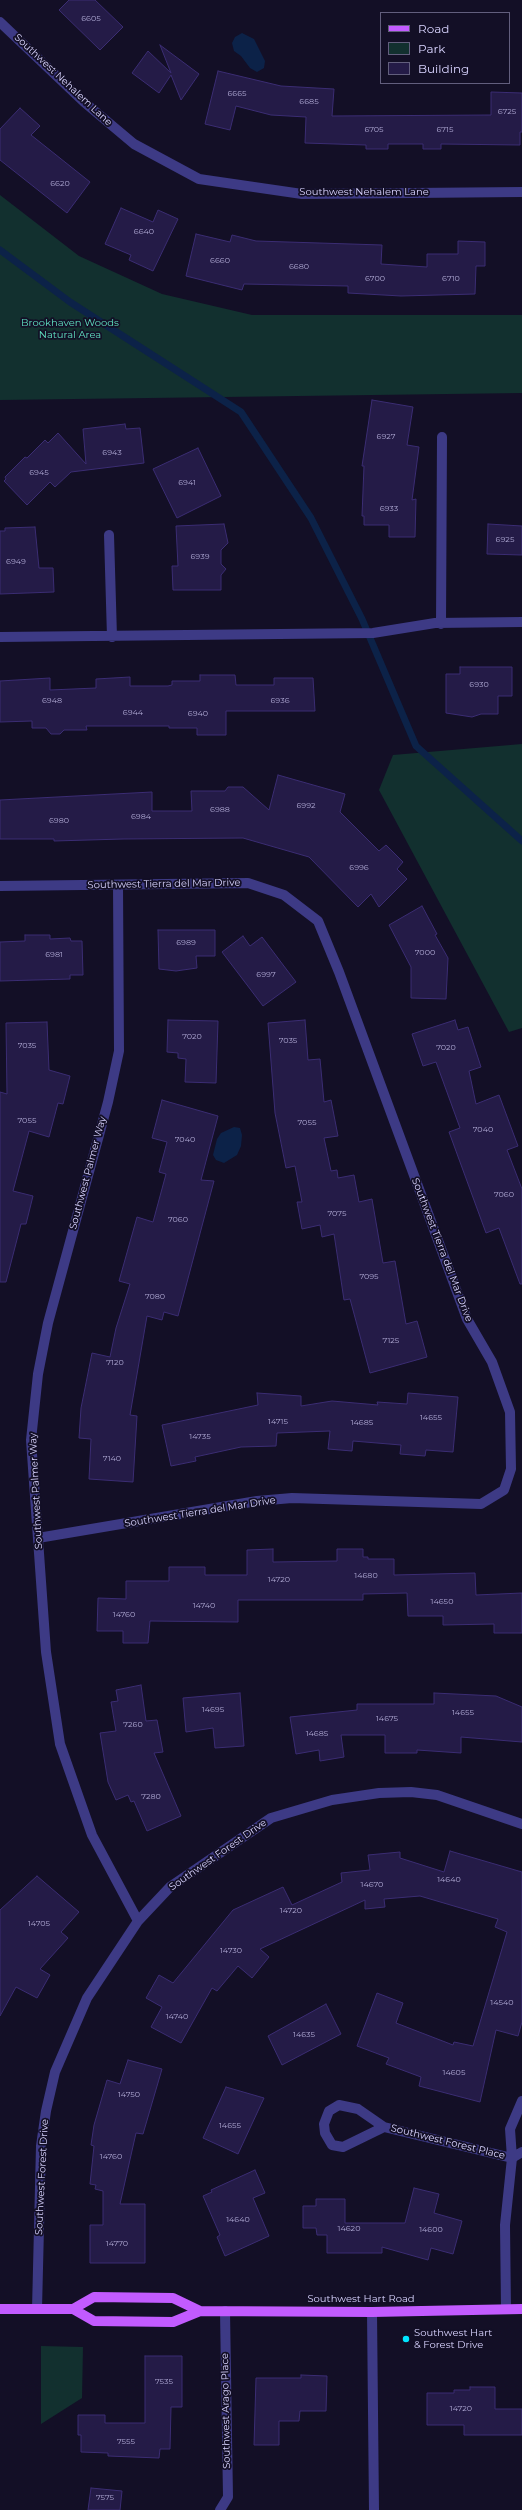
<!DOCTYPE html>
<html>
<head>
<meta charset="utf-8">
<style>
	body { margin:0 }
	#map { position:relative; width:522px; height:2510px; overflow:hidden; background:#130f26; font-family:Montserrat,sans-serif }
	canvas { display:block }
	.legend { position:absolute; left:380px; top:12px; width:130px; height:72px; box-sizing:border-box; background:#130f26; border:1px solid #625e7d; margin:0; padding:5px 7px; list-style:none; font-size:12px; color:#d9d4ff }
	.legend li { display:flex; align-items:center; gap:8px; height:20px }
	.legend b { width:20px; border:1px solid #625e7d }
</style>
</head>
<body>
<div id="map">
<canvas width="522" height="2510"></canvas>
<ul class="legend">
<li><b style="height:5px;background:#c25bff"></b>Road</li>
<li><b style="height:11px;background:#12302f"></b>Park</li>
<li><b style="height:11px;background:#241b47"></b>Building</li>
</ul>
</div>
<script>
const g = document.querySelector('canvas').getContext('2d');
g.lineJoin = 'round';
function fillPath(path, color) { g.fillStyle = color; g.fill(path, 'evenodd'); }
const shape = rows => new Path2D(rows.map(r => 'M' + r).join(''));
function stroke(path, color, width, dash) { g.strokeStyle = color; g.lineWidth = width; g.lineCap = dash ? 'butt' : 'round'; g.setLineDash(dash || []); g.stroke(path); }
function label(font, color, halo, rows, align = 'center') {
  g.font = font + ' Montserrat,sans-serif'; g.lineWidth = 3.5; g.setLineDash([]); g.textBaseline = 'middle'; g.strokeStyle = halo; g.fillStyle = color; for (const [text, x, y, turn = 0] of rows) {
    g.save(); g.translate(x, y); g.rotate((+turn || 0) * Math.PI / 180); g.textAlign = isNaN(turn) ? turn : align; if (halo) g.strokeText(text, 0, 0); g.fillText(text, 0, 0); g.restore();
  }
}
fillPath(shape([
	[0,195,79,256,162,294,252,315,522,315,522,393,0,400],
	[522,744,522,1028,509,1032,379,790,393,755],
	[41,2346,83,2347,82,2398,41,2424]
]), '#12302f');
fillPath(shape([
	[242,33,254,39,265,61,264,68,257,72,250,68,241,56,234,51,232,43,235,37],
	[234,1127,240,1128,242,1135,241,1146,237,1155,224,1163,216,1160,213,1155,217,1139,221,1133]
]), '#0c2248');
stroke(shape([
	[0,250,70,302,241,412,311,518,362,619,416,746,522,841]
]), '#0c2248', 7);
const building = shape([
	[69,0,95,0,123,27,100,50,59,10,69,0],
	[160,45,199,74,181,100,171,75,159,93,132,73,148,51,171,73,160,45],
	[218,71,281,86,334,89,332,116,491,115,491,92,522,93,522,132,520,132,520,145,441,144,441,149,423,149,423,144,388,144,388,149,366,149,366,145,305,143,306,117,271,115,236,106,230,130,205,124,218,71],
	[20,108,40,126,31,135,90,182,67,213,0,160,0,129,20,108],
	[121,208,153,222,158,210,178,219,153,271,129,260,131,255,105,244,121,208],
	[196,234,230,242,232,235,256,241,382,245,381,264,427,267,427,254,458,254,458,241,485,242,485,266,476,266,475,294,401,296,348,293,348,286,244,284,242,290,186,276,196,234],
	[372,400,413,407,407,445,419,447,412,500,416,499,415,537,389,537,389,525,364,525,364,516,362,516,364,466,362,466,372,400],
	[125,424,126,429,140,428,144,463,71,472,55,487,50,482,27,505,4,481,6,479,5,477,25,457,27,458,45,440,48,443,58,433,86,464,83,429,125,424],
	[198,448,221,496,177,518,153,469,198,448],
	[224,524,228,543,221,550,221,564,226,569,221,575,221,590,173,590,172,566,178,566,176,526,224,524],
	[488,524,522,526,522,555,487,554,488,524],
	[35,527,39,568,53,568,54,592,0,594,0,531,5,531,5,528,35,527],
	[460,667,512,667,512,696,498,696,498,714,481,714,472,717,446,713,446,674,460,674,460,667],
	[200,675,235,675,236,685,274,685,274,678,313,678,315,711,226,711,226,735,197,735,197,728,169,728,169,726,86,726,87,730,64,730,60,734,51,734,46,728,32,728,32,721,0,722,0,681,50,678,50,690,96,688,96,679,130,677,130,686,168,686,172,685,172,681,200,681,200,675],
	[278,775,345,794,340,812,379,851,386,845,403,862,397,869,407,879,379,907,371,894,358,907,309,857,243,838,123,839,54,841,54,839,0,839,0,800,152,792,152,811,192,811,191,791,225,791,228,787,243,787,269,810,278,775],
	[422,906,437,934,435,935,448,958,446,999,411,998,411,967,389,925,422,906],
	[158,930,215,930,215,956,196,956,197,968,176,971,159,969,158,930],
	[25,935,50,935,50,939,70,938,71,941,82,941,83,975,70,975,70,979,0,981,0,942,25,941,25,935],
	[243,936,250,946,262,937,296,982,263,1006,222,952,243,936],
	[168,1020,218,1021,216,1083,185,1082,186,1059,178,1058,178,1053,167,1052,168,1020],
	[305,1020,308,1060,320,1059,324,1102,331,1100,338,1136,324,1138,331,1171,337,1170,338,1178,354,1175,359,1202,372,1199,383,1263,395,1261,406,1324,417,1321,427,1357,370,1373,350,1299,344,1300,334,1234,322,1237,320,1225,302,1229,297,1202,302,1202,295,1166,286,1168,275,1113,268,1023,305,1020],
	[455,1020,458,1030,468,1027,481,1067,469,1071,476,1104,499,1095,518,1146,507,1150,522,1189,522,1284,520,1284,499,1228,486,1233,449,1132,460,1128,436,1062,423,1066,412,1034,455,1020],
	[47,1022,49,1070,70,1076,63,1104,58,1103,49,1137,29,1131,13,1191,33,1196,26,1224,21,1224,6,1282,0,1282,0,1092,7,1094,6,1023,47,1022],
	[162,1100,218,1116,201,1180,214,1181,178,1316,164,1312,162,1320,147,1316,130,1415,137,1416,133,1482,89,1479,91,1439,79,1438,81,1408,92,1353,110,1357,116,1328,130,1284,119,1281,137,1217,153,1222,166,1174,159,1172,167,1142,152,1138,162,1100],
	[257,1393,301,1396,301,1406,332,1401,378,1405,377,1402,407,1404,408,1393,458,1397,453,1452,426,1450,425,1456,400,1454,401,1445,353,1441,352,1451,328,1449,330,1431,277,1433,276,1446,241,1447,195,1457,196,1461,171,1466,162,1425,258,1405,257,1393],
	[273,1549,273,1562,337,1561,337,1549,363,1549,363,1557,368,1557,368,1559,394,1559,394,1575,475,1573,476,1595,522,1593,522,1633,494,1633,494,1624,443,1625,443,1616,408,1616,407,1593,363,1594,363,1600,238,1600,238,1622,150,1621,148,1643,123,1643,123,1631,97,1631,98,1598,126,1599,126,1581,169,1581,169,1567,205,1567,205,1575,247,1575,247,1550,273,1549],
	[141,1685,146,1721,157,1720,163,1752,154,1753,181,1816,147,1831,134,1801,131,1802,128,1795,116,1800,108,1782,100,1733,116,1731,111,1702,118,1701,116,1690,141,1685],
	[240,1693,244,1746,215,1748,213,1728,186,1732,183,1698,240,1693],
	[434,1693,496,1696,522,1707,522,1742,461,1737,461,1753,417,1750,417,1753,385,1753,385,1735,341,1735,344,1757,320,1761,319,1750,296,1754,290,1717,357,1710,357,1704,434,1704,434,1693],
	[450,1851,522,1872,522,2022,518,2036,496,2030,480,2102,419,2086,421,2077,386,2064,389,2058,357,2046,377,1993,403,2003,396,2023,453,2045,454,2042,473,2046,507,1932,495,1927,498,1919,420,1896,384,1899,385,1907,365,1909,365,1900,260,1949,269,1957,252,1978,238,1966,217,1991,212,1988,181,2043,151,2027,162,2007,146,1998,159,1975,173,1983,233,1910,283,1887,292,1905,342,1882,341,1873,370,1870,368,1855,400,1852,400,1858,444,1872,450,1851],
	[37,1876,79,1912,61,1932,68,1938,40,1969,50,1975,37,1998,16,1987,0,2016,0,1910,37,1876],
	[326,2004,341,2034,282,2065,268,2036,326,2004],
	[128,2060,162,2069,143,2134,136,2133,120,2204,145,2204,145,2263,90,2263,90,2225,103,2225,103,2191,95,2189,96,2185,90,2184,94,2146,91,2145,94,2125,107,2080,120,2084,128,2060],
	[226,2087,264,2098,238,2154,203,2138,226,2087],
	[255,2170,265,2193,253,2198,269,2236,225,2256,217,2237,220,2235,203,2196,212,2192,211,2190,255,2170],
	[414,2188,439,2194,434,2213,462,2221,453,2254,431,2248,428,2260,382,2247,382,2253,327,2253,327,2235,317,2235,316,2228,303,2228,303,2206,316,2206,316,2199,345,2199,345,2223,405,2223,414,2188],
	[145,2356,182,2356,182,2407,171,2407,170,2449,160,2449,159,2458,108,2456,108,2453,81,2452,81,2435,78,2435,78,2415,105,2415,105,2423,145,2423,145,2356],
	[301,2375,327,2376,326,2411,300,2411,299,2421,279,2421,279,2445,254,2445,256,2378,301,2378,301,2375],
	[470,2387,495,2387,495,2409,522,2409,522,2435,464,2435,464,2425,427,2425,427,2393,454,2393,454,2390,470,2390,470,2387],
	[91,2488,122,2491,120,2510,88,2510,91,2488]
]);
fillPath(building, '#241b47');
stroke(building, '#3b2d73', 1);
stroke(shape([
	[0,22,84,102,134,144,199,179,302,194,522,192],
	[109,535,112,637],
	[441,624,442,437],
	[0,637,373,633,435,623,522,622],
	[118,885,119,1051,108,1102,48,1323,38,1374,31,1440,46,1652,60,1744,92,1835,138,1921],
	[0,886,248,883,284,895,318,921,339,972,467,1319,492,1362,510,1412,511,1469,504,1490,481,1504,292,1498,257,1501,38,1538],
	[339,2105,358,2109,384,2127,343,2147,332,2145,325,2133,324,2124,329,2111,339,2105],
	[384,2127,512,2158],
	[512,2158,522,2152],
	[37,2309,41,2146,46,2111,55,2072,87,1998,138,1921,170,1887,271,1818,332,1800,379,1793,411,1792,437,1795,522,1824],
	[506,2309,505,2225,512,2158,510,2129,522,2101],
	[372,2312,374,2510],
	[220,2510,228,2497,225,2311]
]), '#3d3a85', 10);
stroke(shape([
	[0,2309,73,2309,94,2321,173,2322,200,2311,372,2312,522,2309],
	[73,2309,94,2297,173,2298,200,2311]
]), '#c25bff', 10);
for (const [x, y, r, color] of [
	[406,2339,4,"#00e5ff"]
]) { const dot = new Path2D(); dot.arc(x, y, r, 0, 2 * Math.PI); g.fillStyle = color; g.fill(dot); stroke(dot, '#130f26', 1.5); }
label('8px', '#aca6d1', null, [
	["6605",91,19],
	["6665",237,94],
	["6685",309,102],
	["6725",507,112],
	["6705",374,130],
	["6715",445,130],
	["6620",60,184],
	["6640",144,232],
	["6660",220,261],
	["6680",299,267],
	["6700",375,279],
	["6710",451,279],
	["6927",386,437],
	["6943",112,453],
	["6945",39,473],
	["6941",187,483],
	["6933",389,509],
	["6925",505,540],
	["6939",200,557],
	["6949",16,562],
	["6930",479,685],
	["6948",52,701],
	["6936",280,701],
	["6944",133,713],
	["6940",198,714],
	["6992",306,806],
	["6988",220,810],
	["6984",141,817],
	["6980",59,821],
	["6996",359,868],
	["6989",186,943],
	["7000",425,953],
	["6981",54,955],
	["6997",266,975],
	["7020",192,1037],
	["7035",288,1041],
	["7035",27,1046],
	["7020",446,1048],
	["7055",27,1121],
	["7055",307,1123],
	["7040",483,1130],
	["7040",185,1140],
	["7060",504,1195],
	["7075",337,1214],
	["7060",178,1220],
	["7095",369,1277],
	["7080",155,1297],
	["7125",391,1341],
	["7120",115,1363],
	["14655",431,1418],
	["14715",278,1422],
	["14685",362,1423],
	["14735",200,1437],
	["7140",112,1459],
	["14680",366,1576],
	["14720",279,1580],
	["14650",442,1602],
	["14740",204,1606],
	["14760",124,1615],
	["14695",213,1710],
	["14655",463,1713],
	["14675",387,1719],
	["7260",133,1725],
	["14685",317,1734],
	["7280",151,1797],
	["14640",449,1880],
	["14670",372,1885],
	["14720",291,1911],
	["14705",39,1924],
	["14730",231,1951],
	["14540",502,2003],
	["14740",177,2017],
	["14635",304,2035],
	["14605",454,2073],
	["14750",129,2095],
	["14655",230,2126],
	["14760",111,2157],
	["14640",238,2220],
	["14620",349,2229],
	["14600",431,2230],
	["14770",117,2244],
	["7535",164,2382],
	["14720",461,2409],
	["7555",126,2442],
	["7575",105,2498]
]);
label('10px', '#d9d4ff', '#130f26', [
	["Southwest Nehalem Lane",63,80,43],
	["Southwest Nehalem Lane",364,192],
	["Southwest Tierra del Mar Drive",164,884,-1],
	["Southwest Palmer Way",88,1173,-75],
	["Southwest Tierra del Mar Drive",442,1250,69],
	["Southwest Palmer Way",36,1491,-93],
	["Southwest Tierra del Mar Drive",200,1512,-9],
	["Southwest Forest Drive",218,1855,-35],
	["Southwest Forest Place",448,2142,14],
	["Southwest Forest Drive",42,2177,-87],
	["Southwest Hart Road",361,2299],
	["Southwest Arago Place",226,2411,-91]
]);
label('10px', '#5fe0c0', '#130f26', [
	["Brookhaven Woods",70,323],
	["Natural Area",70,335]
]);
label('10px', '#d9d4ff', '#130f26', [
	["Southwest Hart",414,2333],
	["& Forest Drive",414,2345]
], 'left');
</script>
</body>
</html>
